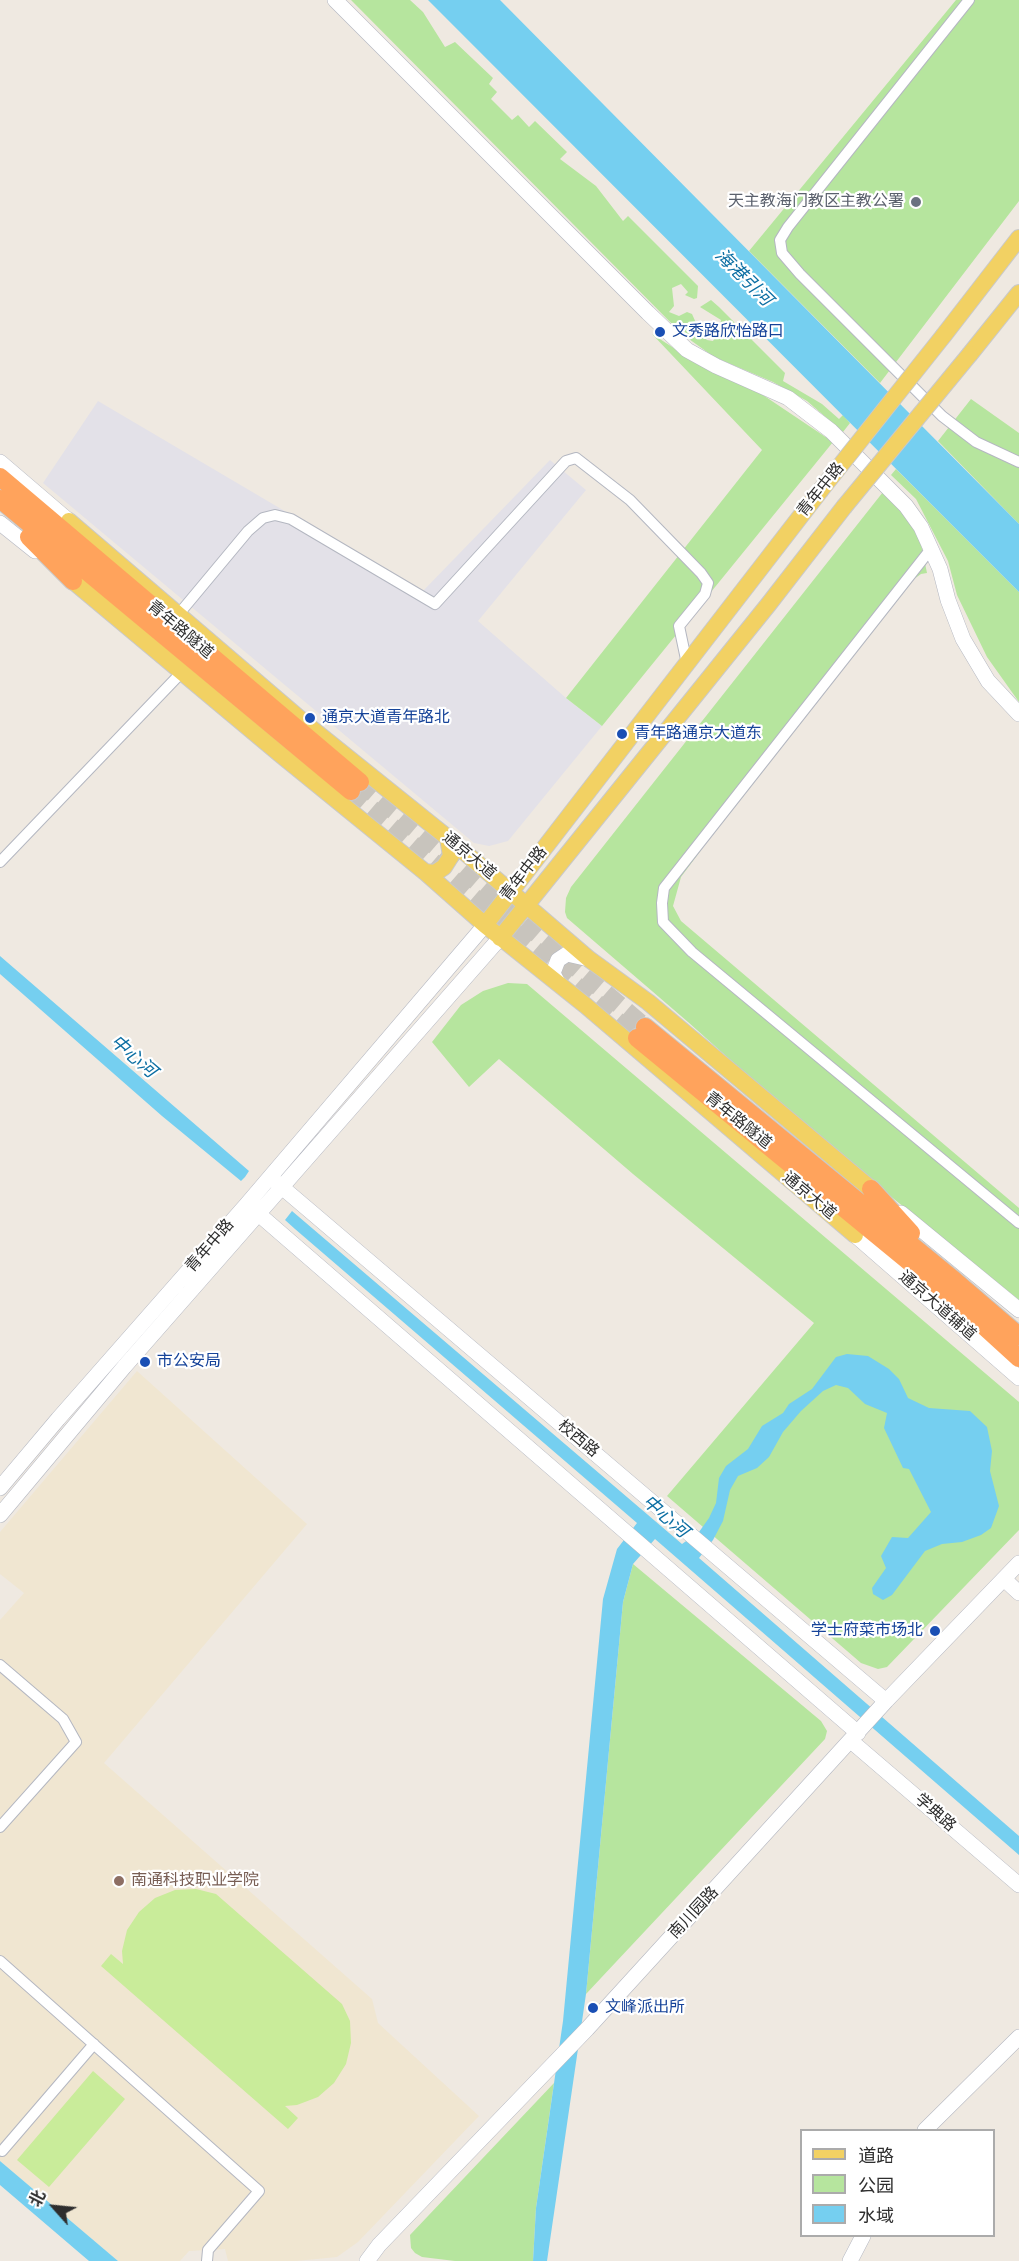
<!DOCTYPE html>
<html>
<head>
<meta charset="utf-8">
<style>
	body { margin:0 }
	#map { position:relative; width:1019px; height:2261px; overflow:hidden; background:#efe9e1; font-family:Signika,"Noto Sans SC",sans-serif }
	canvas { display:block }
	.legend { position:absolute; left:800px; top:2129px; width:195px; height:108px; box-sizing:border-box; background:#fff; border:2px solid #ababab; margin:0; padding:8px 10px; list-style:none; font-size:18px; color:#2e2e2e }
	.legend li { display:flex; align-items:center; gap:12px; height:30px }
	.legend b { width:30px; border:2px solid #ababab }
	.north { position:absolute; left:24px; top:2177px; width:60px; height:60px; -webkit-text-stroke:4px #fff; paint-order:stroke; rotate:297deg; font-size:16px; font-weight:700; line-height:24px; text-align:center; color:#2e2e2e }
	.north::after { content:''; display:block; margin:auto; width:21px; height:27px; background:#2e2e2e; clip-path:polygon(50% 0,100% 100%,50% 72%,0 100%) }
</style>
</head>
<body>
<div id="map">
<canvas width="1019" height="2261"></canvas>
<ul class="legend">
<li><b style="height:8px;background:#f2d163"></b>道路</li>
<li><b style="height:16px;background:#b6e59e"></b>公园</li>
<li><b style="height:16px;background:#75cff0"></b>水域</li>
</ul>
<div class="north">北</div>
</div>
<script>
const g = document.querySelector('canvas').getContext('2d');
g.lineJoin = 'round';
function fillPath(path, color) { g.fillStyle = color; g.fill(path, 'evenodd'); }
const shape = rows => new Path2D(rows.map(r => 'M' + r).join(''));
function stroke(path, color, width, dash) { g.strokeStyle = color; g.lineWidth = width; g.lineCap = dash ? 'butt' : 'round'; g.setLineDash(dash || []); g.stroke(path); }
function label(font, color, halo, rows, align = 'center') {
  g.font = font + ' Signika,"Noto Sans SC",sans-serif'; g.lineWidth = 4.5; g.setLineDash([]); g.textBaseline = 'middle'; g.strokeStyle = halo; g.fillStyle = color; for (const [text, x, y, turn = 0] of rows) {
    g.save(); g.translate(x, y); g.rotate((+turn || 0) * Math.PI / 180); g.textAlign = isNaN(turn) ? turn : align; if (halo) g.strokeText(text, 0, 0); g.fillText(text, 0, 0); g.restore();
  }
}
fillPath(shape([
	[98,401,422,592,550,460,586,490,478,621,566,698,602,726,508,841,489,846,474,843,43,483]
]), '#e3e1e8');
fillPath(shape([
	[137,1371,307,1524,104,1763,372,1999,378,2023,479,2116,358,2242,337,2257,296,2261,228,2261,225,2249,189,2251,180,2261,118,2261,0,2161,0,1620,24,1593,0,1574,0,1532]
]), '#f0e6d1');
fillPath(shape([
	[351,0,410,0,423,12,445,47,455,42,493,78,489,84,497,92,491,99,512,120,518,115,529,127,535,121,567,152,560,159,596,186,623,221,628,216,698,286,697,298,694,299,685,295,688,292,681,284,672,288,674,306,669,312,679,316,687,312,692,314,701,334,707,340,713,341,719,330,721,320,700,307,711,300,719,307,785,373,783,381,822,404,839,419,843,415,850,423,843,432,807,401,773,382,714,357,682,334],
	[956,0,1019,0,1019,201,880,383,749,251],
	[652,334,694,361,754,389,833,442,602,726,566,698,762,450],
	[971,399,1019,433,1019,524,938,441],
	[896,469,1019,592,1019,702,987,657,957,595,948,561,916,499,891,475],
	[883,492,909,520,920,539,927,573,921,574,914,579,704,846,681,877,673,906,681,921,1019,1208,1019,1300,811,1132,688,1022,567,918,565,912,566,898,571,887],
	[508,983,527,984,1019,1402,1019,1530,887,1667,878,1669,861,1663,667,1496,814,1323,633,1174,499,1059,469,1087,432,1042,461,1005,483,991],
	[633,1564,821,1721,827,1731,825,1739,586,1994,623,1602],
	[554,2083,536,2208,533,2261,455,2261,422,2257,415,2253,411,2248,410,2235]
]), '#b6e59e');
fillPath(shape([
	[196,1889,216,1894,342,2004,350,2021,351,2043,346,2064,334,2083,318,2097,297,2105,285,2106,298,2118,288,2129,101,1966,111,1954,123,1964,122,1951,127,1930,139,1912,155,1898,175,1890],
	[93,2071,125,2099,49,2187,17,2160]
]), '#c9ec9a');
fillPath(shape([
	[428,0,500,0,1019,524,1019,592],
	[0,956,249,1171,245,1177,241,1181,162,1116,0,974],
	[292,1211,682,1544,699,1532,709,1518,716,1503,719,1478,726,1466,748,1449,762,1426,783,1413,789,1404,812,1389,836,1357,847,1354,868,1356,889,1369,899,1379,908,1398,929,1408,970,1411,987,1427,992,1451,990,1471,999,1506,991,1528,981,1535,962,1542,942,1544,925,1551,892,1595,883,1600,873,1594,872,1588,886,1568,881,1556,892,1537,908,1538,931,1512,909,1469,903,1468,884,1428,887,1413,865,1404,848,1388,836,1385,823,1391,801,1411,783,1432,769,1457,757,1468,738,1476,730,1490,723,1521,713,1540,699,1558,1019,1836,1019,1855,655,1539,633,1564,623,1602,586,1994,547,2261,533,2261,536,2208,563,2021,603,1599,617,1549,637,1523,295,1229,285,1220],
	[0,2161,118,2261,89,2261,0,2185]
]), '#75cff0');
stroke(shape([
	[360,782,645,1027],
	[351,791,637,1038]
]), '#c8c4bd', 18, [18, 9]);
const street = shape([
	[969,0,788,227,780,240,782,253,800,274,942,416,976,442,1019,462],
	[930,550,664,888,662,903,663,922,692,952,1019,1223],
	[178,615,248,531,263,518,275,515,291,519,435,604,566,461,576,458,630,500,701,573,708,583,705,594,679,626,687,664],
	[0,862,182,672],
	[0,1665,63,1719,76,1742,0,1827],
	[0,1961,259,2191,208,2250,207,2261],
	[2,2151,94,2044]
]);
const secondary = shape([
	[335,0,648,313,687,350,716,366,788,398,831,431,906,506,921,527,940,569,948,600,963,639,988,681,1019,714],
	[0,462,69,521],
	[0,523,35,551],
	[558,983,553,973,558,960,567,954,589,959],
	[270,1177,886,1701],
	[247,1204,858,1733],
	[901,1213,1019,1310],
	[855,1235,1019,1378],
	[0,1488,58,1419,247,1204,485,925],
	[0,1515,124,1367,500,938],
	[1004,1579,1019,1593],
	[851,1741,1019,1885],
	[925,2130,1019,2037],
	[367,2261,379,2245,587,2029,886,1701,1019,1563],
	[850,2261,863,2236]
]);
const primary = shape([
	[944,335,1019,238],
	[970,354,1019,293],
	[69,521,306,724,448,838,589,959,648,1002,871,1189],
	[73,581,280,754,425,872,485,925,585,1005,855,1235],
	[425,872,435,873,444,867,451,856,448,838],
	[485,925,820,491],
	[500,938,768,605,844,507]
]);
const highway = shape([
	[0,477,360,782],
	[0,499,351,791],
	[29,537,73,581],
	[645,1027,955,1281,1019,1336],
	[637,1038,951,1296,1019,1358],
	[871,1189,911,1233]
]);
stroke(street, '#b4b7c1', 12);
stroke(secondary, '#b4b7c1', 16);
stroke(primary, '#c9c9c9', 18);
stroke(highway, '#c9c9c9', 20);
stroke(street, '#fff', 10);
stroke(secondary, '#fff', 15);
stroke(primary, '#f2d163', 16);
stroke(highway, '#ffa35c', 18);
const primaryBridge = shape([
	[820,491,944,335],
	[844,507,970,354]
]);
stroke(primaryBridge, '#c9c9c9', 18, []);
stroke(primaryBridge, '#f2d163', 16);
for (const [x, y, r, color] of [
	[916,202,6,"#6b7280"],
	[660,332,6,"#1a4fb4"],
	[310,718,6,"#1a4fb4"],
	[622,734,6,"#1a4fb4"],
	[145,1362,6,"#1a4fb4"],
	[935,1631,6,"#1a4fb4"],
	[119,1881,6,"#8d6e63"],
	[593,2008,6,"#1a4fb4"]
]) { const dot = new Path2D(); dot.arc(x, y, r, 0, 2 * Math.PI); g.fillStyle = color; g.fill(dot); stroke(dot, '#fff', 2); }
label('16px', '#5b616d', '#fff', [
	["天主教海门教区主教公署",904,202]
], 'right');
label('16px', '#164399', '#fff', [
	["文秀路欣怡路口",672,332],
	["通京大道青年路北",322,718],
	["青年路通京大道东",634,734],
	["市公安局",157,1362],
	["学士府菜市场北",923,1631,"right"],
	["文峰派出所",605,2008]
], 'left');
label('16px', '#2e2e2e', '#fff', [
	["青年中路",821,490,-51],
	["青年路隧道",180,630,40],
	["通京大道",469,856,40],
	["青年中路",524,874,-52],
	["青年路隧道",738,1121,39],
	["通京大道",809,1196,40],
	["青年中路",210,1246,-49],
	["通京大道辅道",937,1306,41],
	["校西路",578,1439,40],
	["学典路",935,1813,41],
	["南川园路",694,1913,-47]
]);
label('16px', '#785e54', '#fff', [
	["南通科技职业学院",131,1881]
], 'left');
label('italic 18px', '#0d6fa3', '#fff', [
	["海港引河",743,278,45],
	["中心河",133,1057,41],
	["中心河",665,1517,41]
]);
</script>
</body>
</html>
